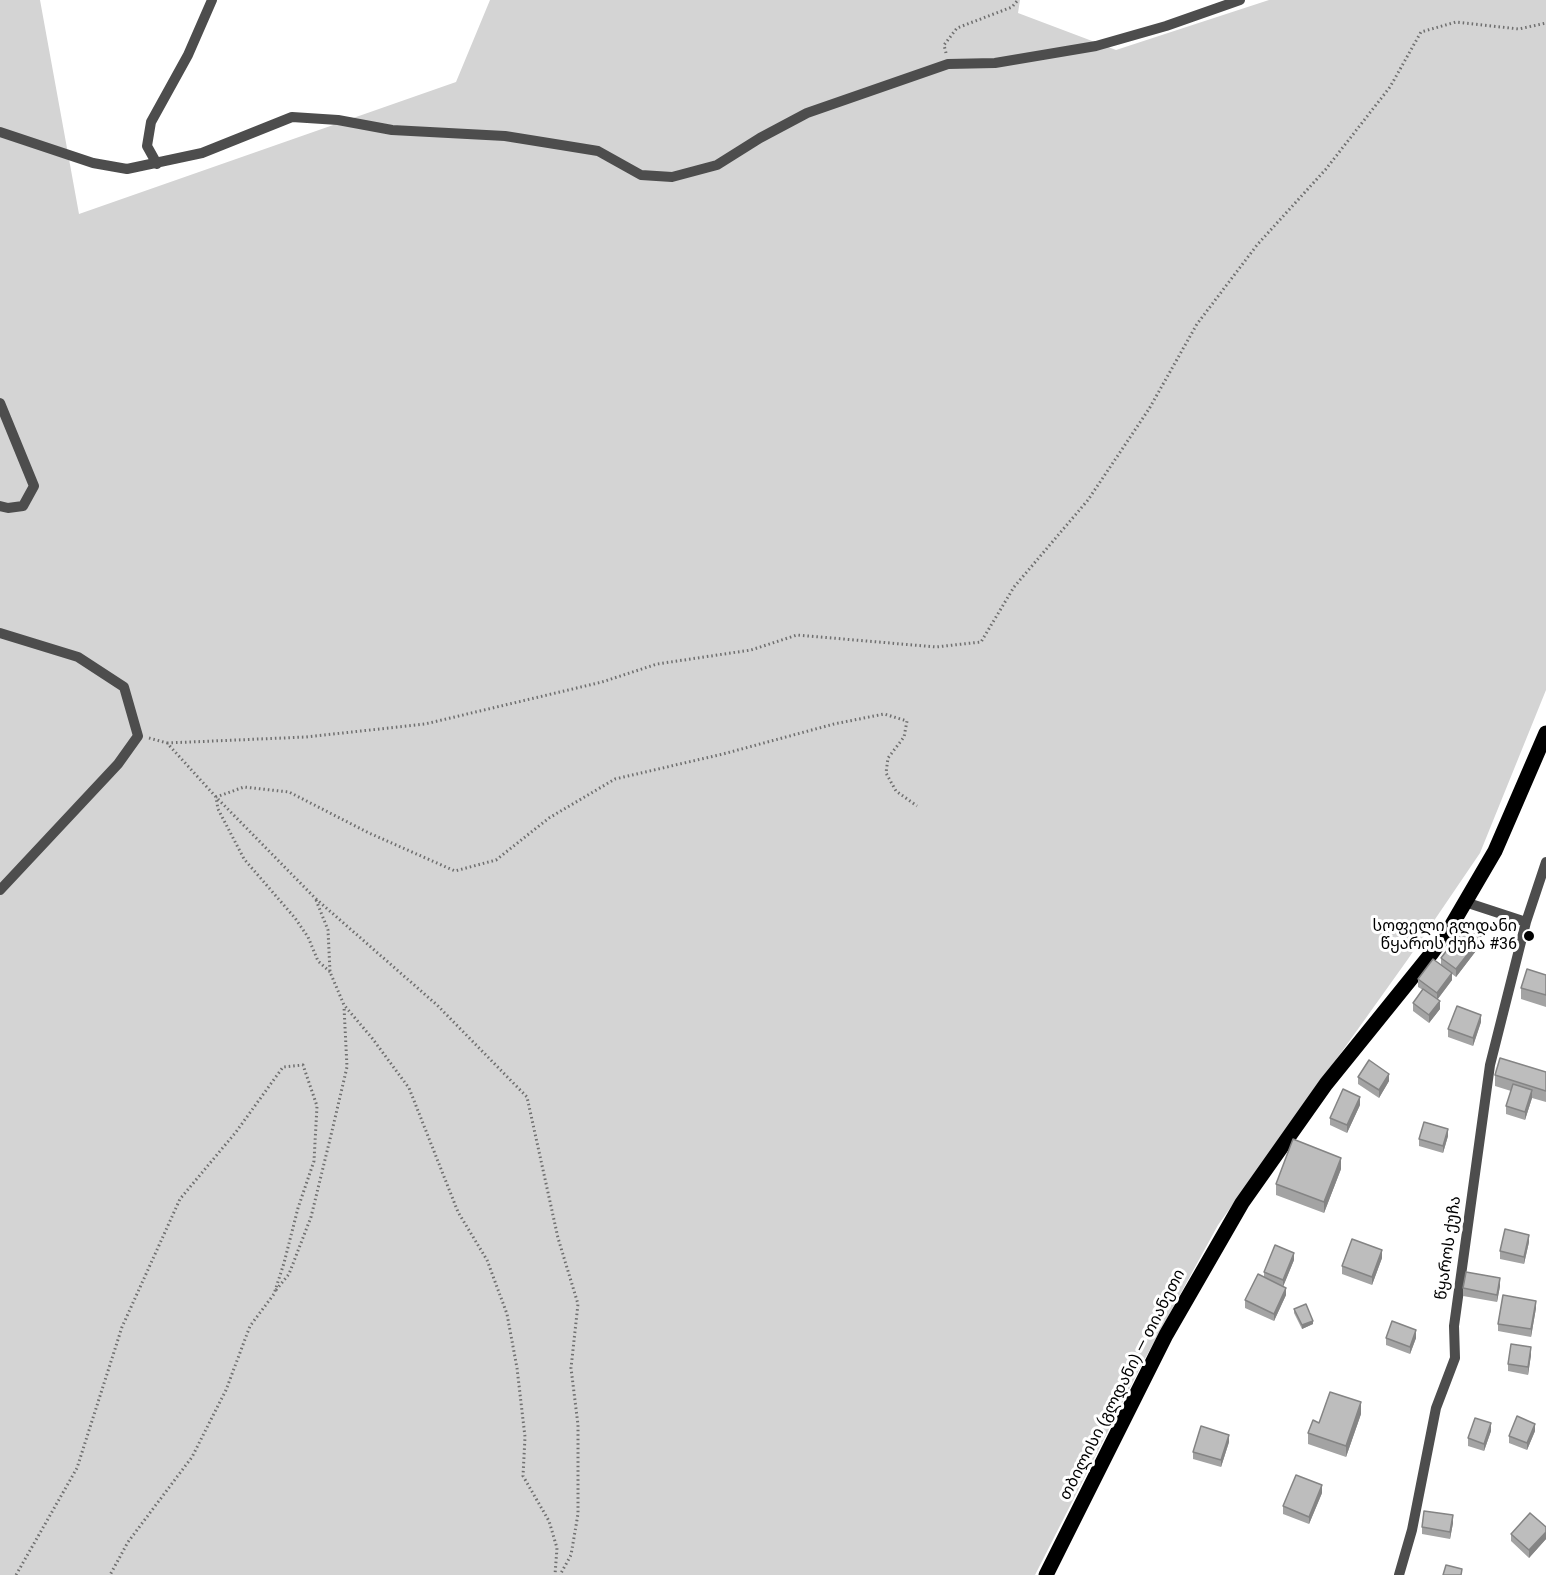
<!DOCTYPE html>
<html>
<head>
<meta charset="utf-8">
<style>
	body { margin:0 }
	canvas { display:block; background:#fff }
</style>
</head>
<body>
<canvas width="1546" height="1575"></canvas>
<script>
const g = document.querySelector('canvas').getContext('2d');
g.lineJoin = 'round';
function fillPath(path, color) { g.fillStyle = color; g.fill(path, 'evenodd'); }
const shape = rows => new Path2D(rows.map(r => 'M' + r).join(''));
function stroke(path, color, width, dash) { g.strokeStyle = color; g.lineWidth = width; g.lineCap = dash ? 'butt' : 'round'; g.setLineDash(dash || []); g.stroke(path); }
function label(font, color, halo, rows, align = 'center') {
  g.font = font + ' Roboto,"Noto Sans Georgian",sans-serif'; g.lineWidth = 6; g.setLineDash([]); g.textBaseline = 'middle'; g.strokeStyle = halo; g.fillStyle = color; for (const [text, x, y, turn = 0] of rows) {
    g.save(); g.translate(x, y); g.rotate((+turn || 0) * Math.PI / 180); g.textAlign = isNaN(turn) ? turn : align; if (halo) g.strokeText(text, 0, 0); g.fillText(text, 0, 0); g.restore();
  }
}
fillPath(shape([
	[0,0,40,0,79,214,456,82,490,0,1020,0,1018,13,1116,50,1269,0,1546,0,1546,690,1480,853,1408,959,1218,1225,1141,1366,1035,1575,0,1575]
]), '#d4d4d4');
stroke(shape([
	[946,53,944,45,957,28,1012,7,1018,0],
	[149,738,167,743,216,797,315,898,437,1005,527,1097,558,1238,578,1304,571,1368,578,1425,578,1514,571,1555,560,1575],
	[167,743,306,737,425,724,602,682,657,664,751,650,797,635,936,647,981,642,1014,587,1088,500,1149,409,1197,324,1257,245,1326,169,1390,87,1421,32,1456,22,1519,29,1546,23],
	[316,900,328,930,330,972,344,1005,372,1038,409,1088,458,1212,487,1260,507,1314,517,1368,525,1437,523,1476,549,1521,557,1548,555,1575],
	[330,972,318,961,308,937,295,918,244,859,218,809,216,797,244,787,289,792,369,833,455,871,496,860,549,818,615,779,723,754,834,724,884,714,907,721,904,737,888,758,886,773,896,791,917,806],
	[276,1290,289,1274,311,1217,332,1131,347,1067,344,1007],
	[16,1575,77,1468,122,1327,180,1199,236,1132,283,1067,303,1065,317,1106,314,1161,298,1208,284,1263,274,1294,250,1326,226,1390,192,1457,128,1542,110,1575]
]), '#6f6f6f', 3, [1.5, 3]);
stroke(shape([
	[0,132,93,163,127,169,202,153,292,117,338,120,392,130,505,136,561,145,598,151,641,175,672,177,717,165,760,138,807,113,948,64,995,63,1096,46,1166,26,1240,0],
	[157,164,147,146,151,122,188,55,212,0],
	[0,403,34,486,23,506,8,508,0,506],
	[0,633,78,657,124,687,138,736,118,764,0,890],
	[1465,902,1526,922],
	[1399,1575,1412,1530,1436,1408,1455,1358,1454,1326,1490,1065,1526,922,1546,862]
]), '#4d4d4d', 10);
stroke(shape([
	[1046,1575,1166,1335,1242,1203,1326,1084,1431,954,1450,928,1495,851,1546,733]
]), '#000', 15);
fillPath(shape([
	[1482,943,1456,977,1452,974,1452,980,1437,1000,1440,1009,1429,1023,1413,1011,1413,1003,1423,990,1418,987,1418,979,1441,965,1441,958],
	[1546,975,1546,1007,1521,999,1521,988],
	[1481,1022,1473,1046,1448,1037,1448,1029],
	[1546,1072,1546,1102,1532,1098,1525,1120,1506,1114,1506,1106,1511,1091,1495,1086,1495,1075],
	[1358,1077,1389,1081,1379,1098,1358,1084],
	[1360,1105,1347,1133,1330,1125,1330,1118],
	[1448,1136,1443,1153,1419,1146,1419,1139],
	[1341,1169,1324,1213,1276,1195,1276,1184],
	[1529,1242,1524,1264,1500,1259,1500,1251],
	[1382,1258,1372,1285,1342,1274,1342,1266],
	[1294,1260,1283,1286,1286,1295,1274,1321,1245,1308,1245,1300,1264,1277,1264,1272],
	[1500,1286,1497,1302,1463,1296,1463,1288],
	[1536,1308,1531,1337,1498,1331,1498,1324],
	[1294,1309,1313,1324,1302,1329,1294,1313],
	[1386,1338,1416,1338,1410,1354,1386,1345],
	[1531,1355,1528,1375,1508,1371,1508,1364],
	[1361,1414,1346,1457,1308,1444,1308,1433,1319,1423],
	[1491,1431,1484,1451,1468,1446,1468,1438],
	[1535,1431,1527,1450,1509,1443,1509,1436],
	[1229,1442,1221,1467,1193,1459,1193,1452],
	[1322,1493,1309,1524,1283,1514,1283,1506],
	[1453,1523,1450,1539,1422,1534,1422,1527],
	[1546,1527,1546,1539,1529,1558,1511,1541,1511,1534]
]), '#a3a3a3');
fillPath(shape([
	[1482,936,1482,943,1456,977,1456,969],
	[1452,973,1452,980,1437,1000,1437,993],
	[1440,1001,1440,1009,1429,1023,1429,1015],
	[1481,1015,1481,1022,1473,1046,1473,1038],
	[1389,1074,1389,1081,1379,1098,1379,1090],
	[1532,1090,1532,1098,1525,1120,1525,1112],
	[1360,1097,1360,1105,1347,1133,1347,1125],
	[1448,1129,1448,1136,1443,1153,1443,1146],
	[1341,1158,1341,1169,1324,1213,1324,1202],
	[1529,1235,1529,1242,1524,1264,1524,1257],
	[1382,1250,1382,1258,1372,1285,1372,1277],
	[1294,1253,1294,1260,1283,1287,1283,1280],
	[1500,1278,1500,1286,1497,1302,1497,1295],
	[1286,1288,1286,1295,1274,1321,1274,1314],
	[1536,1301,1536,1308,1531,1337,1531,1329],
	[1313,1321,1313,1324,1302,1329,1302,1325],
	[1416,1330,1416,1338,1410,1354,1410,1347],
	[1531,1347,1531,1355,1528,1375,1528,1367],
	[1361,1402,1361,1414,1346,1457,1346,1446],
	[1491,1423,1491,1431,1484,1451,1484,1444],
	[1535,1424,1535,1431,1527,1450,1527,1443],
	[1229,1435,1229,1442,1221,1467,1221,1460],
	[1322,1485,1322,1493,1309,1524,1309,1517],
	[1453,1515,1453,1523,1450,1539,1450,1532],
	[1546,1532,1546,1539,1529,1558,1529,1550]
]), '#848484');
const building = shape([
	[1467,924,1482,936,1456,969,1441,958,1467,924],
	[1433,959,1452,973,1437,993,1418,979,1433,959],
	[1527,969,1546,975,1546,995,1521,988,1527,969],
	[1423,989,1440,1001,1429,1015,1413,1003,1423,989],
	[1457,1006,1481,1015,1473,1038,1448,1029,1457,1006],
	[1500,1058,1546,1072,1546,1091,1495,1075,1500,1058],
	[1369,1060,1389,1074,1379,1090,1358,1077,1369,1060],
	[1513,1084,1532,1090,1525,1112,1506,1106,1513,1084],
	[1343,1089,1360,1097,1347,1125,1330,1118,1343,1089],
	[1424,1122,1448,1129,1443,1146,1419,1139,1424,1122],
	[1293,1139,1341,1158,1324,1202,1276,1184,1293,1139],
	[1505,1229,1529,1235,1524,1257,1500,1251,1505,1229],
	[1352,1239,1382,1250,1372,1277,1342,1266,1352,1239],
	[1275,1245,1294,1253,1283,1280,1264,1272,1275,1245],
	[1466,1272,1500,1278,1497,1295,1463,1288,1466,1272],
	[1258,1274,1286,1288,1274,1314,1245,1300,1258,1274],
	[1503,1295,1536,1301,1531,1329,1498,1324,1503,1295],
	[1306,1304,1313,1321,1302,1325,1294,1309,1306,1304],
	[1392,1321,1416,1330,1410,1347,1386,1338,1392,1321],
	[1511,1344,1531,1347,1528,1367,1508,1364,1511,1344],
	[1330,1392,1361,1402,1346,1446,1308,1433,1313,1420,1319,1423,1330,1392],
	[1517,1416,1535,1424,1527,1443,1509,1436,1517,1416],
	[1475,1418,1491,1423,1484,1444,1468,1438,1475,1418],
	[1201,1426,1229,1435,1221,1460,1193,1452,1201,1426],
	[1296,1475,1322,1485,1309,1517,1283,1506,1296,1475],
	[1424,1511,1453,1515,1450,1532,1422,1527,1424,1511],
	[1530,1513,1546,1527,1546,1532,1529,1550,1511,1534,1530,1513],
	[1446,1565,1462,1569,1461,1575,1443,1575,1446,1565]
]);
fillPath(building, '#bdbdbd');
stroke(building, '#848484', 1.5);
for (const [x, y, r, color] of [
	[1529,936,6,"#000"]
]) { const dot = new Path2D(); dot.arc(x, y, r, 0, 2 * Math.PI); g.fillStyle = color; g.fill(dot); stroke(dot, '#fff', 2); }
label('16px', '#000', '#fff', [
	["სოფელი გლდანი",1517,927],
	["წყაროს ქუჩა #36",1517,945]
], 'right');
label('16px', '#000', '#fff', [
	["წყაროს ქუჩა",1449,1248,-82],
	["თბილისი (გლდანი) — თიანეთი",1123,1385,-63]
]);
</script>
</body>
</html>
